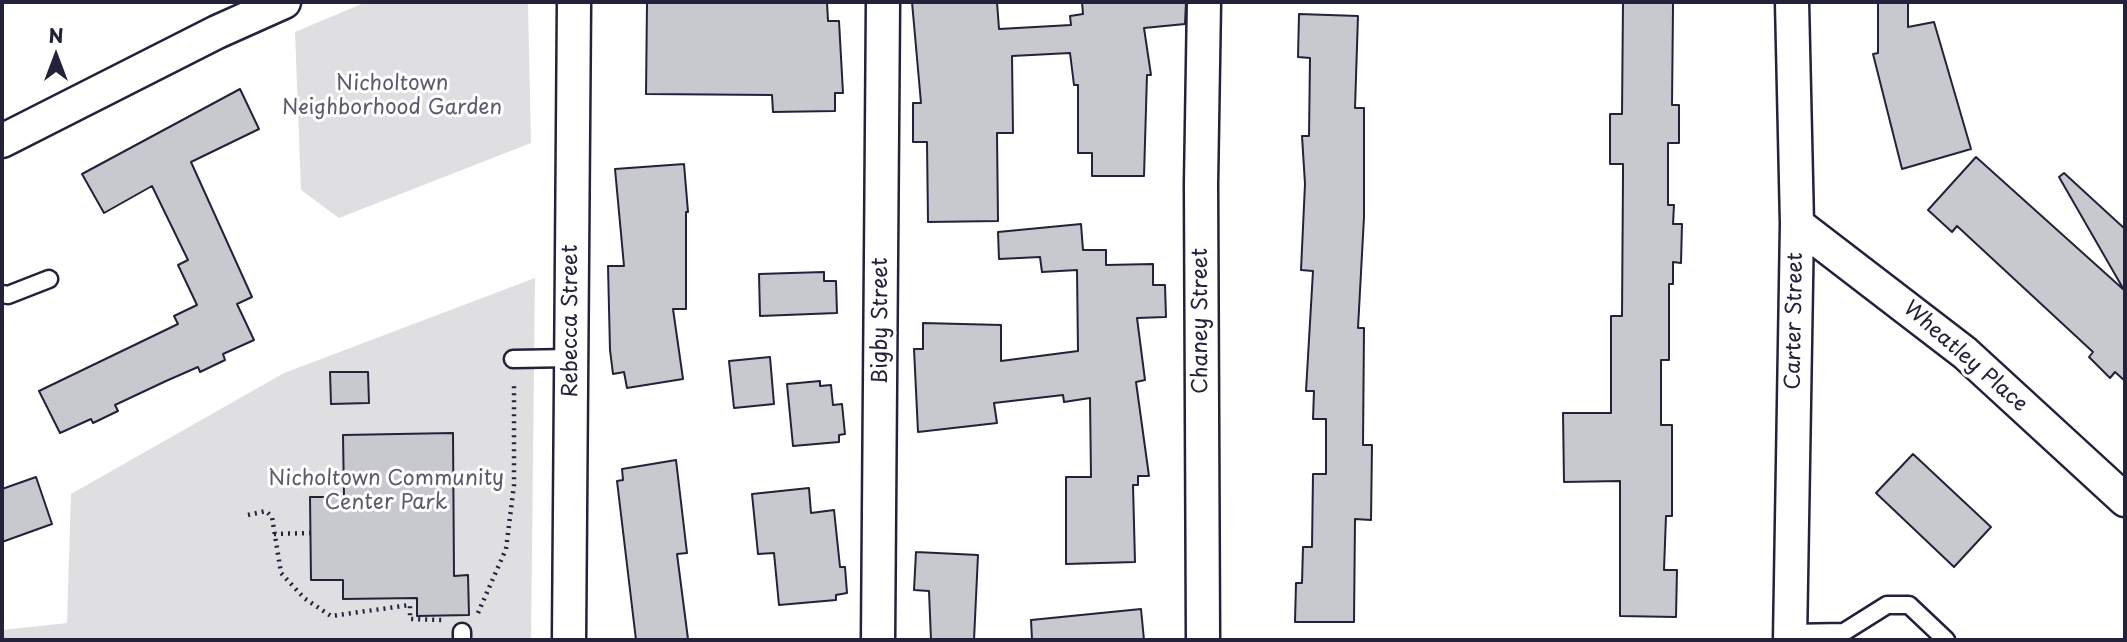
<!DOCTYPE html>
<html>
<head>
<meta charset="utf-8">
<style>
	body { margin:0 }
	#map { position:relative; width:2127px; height:642px; overflow:hidden; background:#fff; font-family:"Playpen Sans",sans-serif }
	canvas { display:block }
	.frame { position:absolute; inset:0; border:4px solid #22223b; pointer-events:none }
	.north { position:absolute; left:21px; top:21px; width:70px; height:70px; -webkit-text-stroke:5px #fff; paint-order:stroke; rotate:0deg; font-size:19px; font-weight:700; line-height:28px; text-align:center; color:#22223b }
	.north::after { content:''; display:block; margin:auto; width:24px; height:32px; background:#22223b; clip-path:polygon(50% 0,100% 100%,50% 72%,0 100%) }
</style>
</head>
<body>
<div id="map">
<canvas width="2127" height="642"></canvas>
<div class="frame"></div>
<div class="north">N</div>
</div>
<script>
const g = document.querySelector('canvas').getContext('2d');
g.lineJoin = 'round';
function fillPath(path, color) { g.fillStyle = color; g.fill(path, 'evenodd'); }
const shape = rows => new Path2D(rows.map(r => 'M' + r).join(''));
function stroke(path, color, width, dash) { g.strokeStyle = color; g.lineWidth = width; g.lineCap = dash ? 'butt' : 'round'; g.setLineDash(dash || []); g.stroke(path); }
function label(font, color, halo, rows, align = 'center') {
  g.font = font + ' "Playpen Sans",sans-serif'; g.lineWidth = 6; g.setLineDash([]); g.textBaseline = 'middle'; g.strokeStyle = halo; g.fillStyle = color; for (const [text, x, y, turn = 0] of rows) {
    g.save(); g.translate(x, y); g.rotate((+turn || 0) * Math.PI / 180); g.textAlign = isNaN(turn) ? turn : align; if (halo) g.strokeText(text, 0, 0); g.fillText(text, 0, 0); g.restore();
  }
}
fillPath(shape([
	[366,2,528,2,531,143,339,218,301,190,295,32],
	[535,278,531,640,2,640,2,630,67,623,71,494,284,373]
]), '#dfdfe2');
const building = shape([
	[647,2,827,2,828,21,839,21,843,93,835,93,835,111,773,112,772,95,646,94,647,2],
	[912,2,997,2,999,29,1071,25,1070,16,1083,14,1082,2,1186,2,1185,24,1144,28,1151,75,1147,75,1144,176,1092,176,1092,153,1078,153,1078,85,1074,85,1070,53,1012,56,1013,133,997,133,998,221,928,222,927,142,913,142,913,103,921,103,912,2],
	[1623,2,1673,2,1673,8,1672,105,1679,105,1679,143,1668,143,1668,205,1674,205,1673,224,1682,224,1681,263,1673,262,1673,284,1669,284,1669,360,1661,360,1661,425,1672,425,1672,516,1666,516,1664,570,1677,570,1676,617,1620,616,1620,481,1564,482,1563,413,1611,413,1611,316,1622,316,1623,175,1623,164,1610,164,1610,114,1622,114,1623,2],
	[1878,2,1908,2,1908,27,1934,22,1971,149,1902,169,1873,54,1878,53,1878,2],
	[1299,14,1358,16,1355,108,1364,108,1364,217,1358,328,1364,328,1363,445,1372,445,1371,520,1355,519,1354,622,1295,622,1296,583,1302,583,1303,547,1312,547,1313,474,1326,474,1326,419,1313,419,1314,391,1306,391,1313,271,1301,270,1305,184,1302,136,1309,136,1310,58,1298,57,1299,14],
	[240,89,259,129,191,162,252,297,237,304,254,340,223,354,225,360,200,372,198,367,166,381,115,405,118,411,93,423,91,419,60,433,39,391,178,324,174,316,197,305,178,265,188,260,152,186,104,213,82,174,240,89],
	[1976,157,2124,290,2059,177,2064,173,2125,229,2125,381,2115,372,2110,378,2089,357,2093,352,1957,226,1952,232,1928,210,1976,157],
	[684,164,688,212,686,212,686,309,673,309,683,379,627,388,624,372,613,374,610,350,608,266,624,266,615,169,684,164],
	[1081,224,1083,250,1106,250,1106,265,1153,264,1153,285,1165,285,1166,317,1137,318,1145,380,1136,382,1149,476,1138,476,1138,485,1133,485,1135,562,1066,564,1066,477,1091,477,1090,398,1064,402,1063,395,994,403,997,423,918,432,914,349,923,349,923,323,1001,325,1001,361,1078,351,1077,270,1042,272,1040,257,999,259,998,232,1081,224],
	[824,272,824,281,836,281,837,313,760,316,759,274,824,272],
	[770,357,774,404,734,408,729,361,770,357],
	[330,372,368,372,369,403,331,404,330,372],
	[820,381,820,386,831,385,833,405,842,404,845,434,839,435,839,442,793,446,787,384,820,381],
	[453,433,454,576,468,575,469,615,417,616,417,598,343,599,343,580,311,580,310,497,344,497,343,435,453,433],
	[1913,454,1991,527,1954,567,1876,493,1913,454],
	[676,460,687,553,677,554,688,639,636,640,617,481,623,480,622,469,676,460],
	[36,477,52,524,2,542,2,489,36,477],
	[809,488,811,513,834,510,840,567,845,567,847,593,836,595,836,600,779,605,774,553,758,554,752,494,809,488],
	[916,552,978,555,974,640,931,640,929,591,914,590,916,552],
	[1141,609,1144,640,1032,640,1031,620,1141,609]
]);
fillPath(building, '#c8c8cf');
stroke(building, '#22223b', 2);
const lane = shape([
	[2,294,8,295,49,279],
	[513,359,571,358],
	[1790,633,1844,632,1887,605,1909,605,1946,640],
	[462,640,462,632]
]);
const street = shape([
	[2,141,217,32,284,2],
	[1797,224,1965,353,2125,500],
	[569,640,574,2],
	[878,640,883,2],
	[1203,640,1201,184,1204,2],
	[1790,640,1797,224,1792,2]
]);
stroke(lane, '#22223b', 21);
stroke(street, '#22223b', 37);
stroke(shape([
	[248,515,266,511,272,517,281,573,304,598,331,616,410,605,410,619,442,620],
	[274,534,310,533],
	[478,613,506,549,514,485,514,383]
]), '#22223b', 4.5, [2, 5]);
stroke(lane, '#fff', 16);
stroke(street, '#fff', 32);
label('21px', '#5b5b6d', '#fff', [
	["Nicholtown",392,84],
	["Neighborhood Garden",392,108],
	["Nicholtown Community",386,479],
	["Center Park",386,503]
]);
label('21px', '#22223b', '#fff', [
	["Rebecca Street",571,321,-90],
	["Bigby Street",881,321,-90],
	["Chaney Street",1201,321,-90],
	["Carter Street",1795,321,-89],
	["Wheatley Place",1965,357,41]
]);
</script>
</body>
</html>
